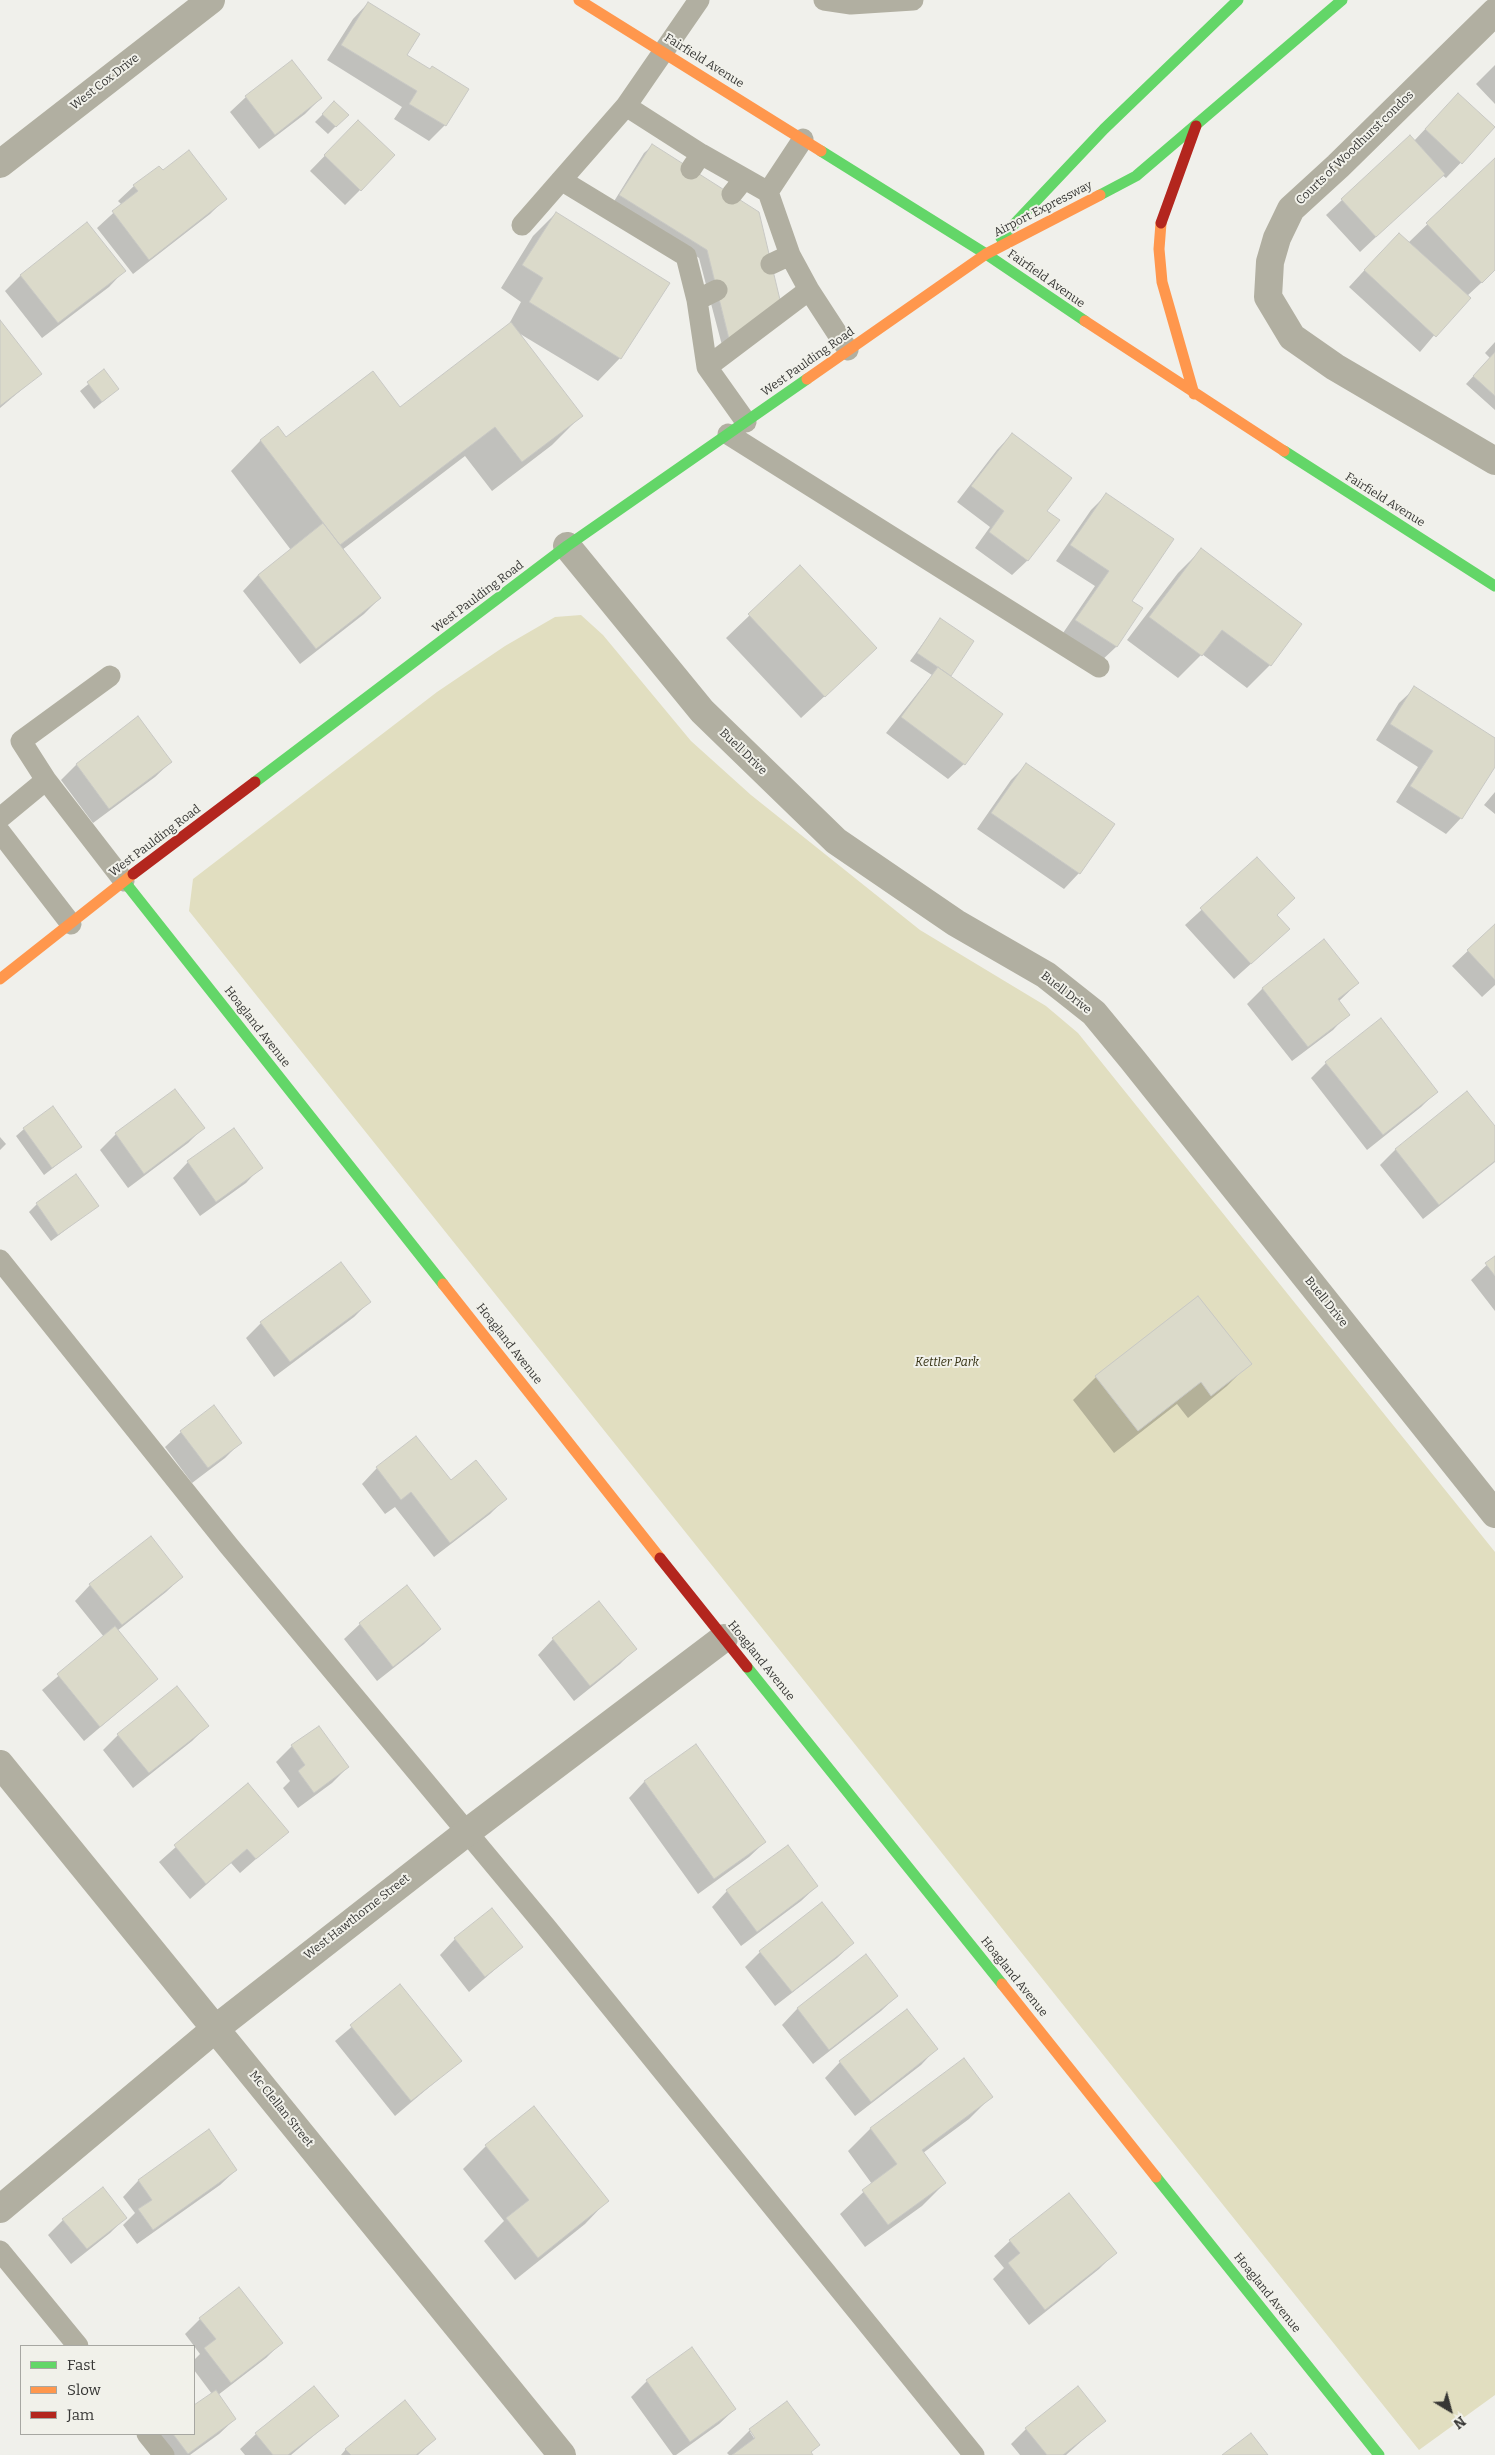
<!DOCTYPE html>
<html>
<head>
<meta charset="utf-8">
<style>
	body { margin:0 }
	#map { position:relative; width:1495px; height:2455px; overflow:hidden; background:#f0f0eb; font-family:Bitter,serif }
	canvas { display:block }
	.legend { position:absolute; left:20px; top:2345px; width:175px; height:90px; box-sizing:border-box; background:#f1f1ea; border:1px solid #a7a7a2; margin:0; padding:6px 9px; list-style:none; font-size:15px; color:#373735 }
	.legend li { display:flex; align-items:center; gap:10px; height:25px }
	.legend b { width:25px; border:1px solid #a7a7a2 }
	.north { position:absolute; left:1425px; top:2385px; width:50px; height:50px; -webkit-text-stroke:4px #f1f1ea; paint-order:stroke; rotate:143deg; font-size:14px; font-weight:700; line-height:20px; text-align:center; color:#373735 }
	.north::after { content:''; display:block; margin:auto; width:18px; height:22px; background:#373735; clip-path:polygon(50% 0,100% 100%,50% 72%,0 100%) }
</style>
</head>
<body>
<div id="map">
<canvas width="1495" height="2455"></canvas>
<ul class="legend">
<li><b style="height:6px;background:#63d668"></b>Fast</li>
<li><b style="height:6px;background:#ff974d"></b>Slow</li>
<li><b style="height:6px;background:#b3261e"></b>Jam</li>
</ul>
<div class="north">N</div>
</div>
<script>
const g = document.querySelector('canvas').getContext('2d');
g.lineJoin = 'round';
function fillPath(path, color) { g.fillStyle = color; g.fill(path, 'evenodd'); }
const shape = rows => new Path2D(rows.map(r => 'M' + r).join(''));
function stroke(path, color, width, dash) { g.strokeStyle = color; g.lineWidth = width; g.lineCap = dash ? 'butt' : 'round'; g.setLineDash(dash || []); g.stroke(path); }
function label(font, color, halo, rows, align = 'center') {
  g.font = font + ' Bitter,serif'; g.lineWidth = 4; g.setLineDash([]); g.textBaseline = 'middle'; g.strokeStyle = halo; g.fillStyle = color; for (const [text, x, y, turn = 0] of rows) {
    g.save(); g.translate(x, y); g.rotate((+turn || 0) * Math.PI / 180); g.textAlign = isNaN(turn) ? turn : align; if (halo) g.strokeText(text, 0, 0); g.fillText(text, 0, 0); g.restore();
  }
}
fillPath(shape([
	[581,615,603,635,691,741,751,795,920,930,1046,1006,1078,1033,1495,1552,1495,2395,1419,2450,189,911,193,879,437,692,505,646,555,617]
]), '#e1dec0');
fillPath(shape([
	[368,3,405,55,445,125,429,141,394,119,402,107,327,60,353,19],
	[292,62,321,98,305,114,259,149,230,112,246,97],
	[1495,65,1495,104,1476,84],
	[334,103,347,115,328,134,315,122],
	[1443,110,1494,128,1446,178,1442,175,1360,252,1326,215,1342,200,1414,141],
	[343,137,360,190,345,205,310,171],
	[652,146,779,303,723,349,699,258,613,203,644,153],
	[1495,159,1495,270,1467,296,1420,352,1349,287,1383,250,1408,243],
	[134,186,225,199,210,214,133,274,97,228,122,205,118,201],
	[556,213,620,358,598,381,517,332,581,416,552,445,492,491,465,456,342,550,380,598,364,614,300,664,243,591,258,575,291,550,231,471,260,441,278,428,285,438,400,408,508,326,521,302,501,288,533,236],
	[124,271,109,287,42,338,5,291,20,276],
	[0,322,40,374,0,408],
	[1495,342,1495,410,1466,384,1490,358,1485,353],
	[104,371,118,389,94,409,80,391],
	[1012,434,1046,511,1028,560,1012,575,975,548,990,527,957,502,997,450],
	[1106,495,1130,601,1142,608,1116,647,1100,662,1061,636,1095,586,1056,561,1091,510],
	[1201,550,1270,665,1247,688,1202,654,1178,678,1127,640,1178,573],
	[800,567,853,670,801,718,726,638],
	[940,620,964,764,948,779,886,733,932,675,910,661],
	[1415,688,1495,739,1495,765,1461,818,1446,834,1396,802,1418,767,1376,740,1399,703],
	[171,762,155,777,93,823,61,780,77,764],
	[1026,765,1079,873,1064,889,977,829,1011,780],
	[1495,792,1495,814,1484,805],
	[1257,859,1276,916,1273,944,1234,979,1185,925],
	[1495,925,1495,985,1482,997,1452,966],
	[1324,940,1358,983,1338,1002,1348,1014,1333,1030,1292,1061,1247,1004,1262,989],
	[1326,1063,1436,1092,1421,1107,1367,1150,1311,1078],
	[175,1090,203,1128,188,1143,128,1188,100,1150,116,1134],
	[1495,1128,1495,1162,1423,1219,1380,1165,1396,1149],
	[24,1129,80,1147,44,1175,16,1136],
	[234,1129,261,1167,246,1183,200,1216,173,1178,188,1162],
	[0,1137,6,1144,0,1150],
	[37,1204,97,1206,51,1241,29,1212],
	[1495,1257,1495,1311,1471,1280],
	[1198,1297,1250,1363,1227,1386,1188,1418,1177,1404,1114,1453,1073,1400,1096,1377],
	[369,1302,354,1317,274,1377,246,1338,261,1323],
	[213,1407,241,1442,225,1458,192,1483,165,1447,181,1432],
	[377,1468,450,1482,505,1499,490,1514,434,1557,395,1507,385,1514,362,1484],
	[182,1577,166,1592,117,1631,157,1679,84,1741,42,1690,104,1637,75,1601,90,1585],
	[360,1624,440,1629,424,1644,377,1681,344,1639],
	[553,1639,635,1649,620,1664,574,1701,538,1655],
	[207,1726,192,1741,133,1788,103,1750,118,1735],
	[318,1727,348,1767,332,1783,298,1808,283,1788,290,1781,276,1762,292,1746],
	[696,1746,765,1842,749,1857,698,1894,629,1798,644,1782],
	[247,1784,287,1832,240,1873,231,1863,190,1899,159,1862],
	[817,1886,801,1901,741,1946,712,1907,727,1891],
	[455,1939,521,1947,469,1992,440,1955],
	[853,1943,837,1958,775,2006,745,1967,760,1952],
	[866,1956,897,1996,881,2011,813,2064,782,2025,797,2009],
	[400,1986,460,2061,395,2116,335,2041],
	[936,2049,921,2065,855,2116,825,2078,840,2062],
	[991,2097,969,2119,923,2153,945,2183,922,2206,865,2247,840,2214,872,2184,848,2151,871,2128],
	[208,2131,236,2170,220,2185,137,2244,123,2225,135,2213,123,2197,138,2181],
	[486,2146,607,2201,585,2224,515,2280,484,2241,504,2221,463,2169],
	[125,2218,110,2233,71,2264,48,2235,63,2220],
	[1010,2241,1115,2253,1099,2269,1029,2325,993,2279,1004,2268,994,2256],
	[200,2319,281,2343,266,2358,218,2395,235,2419,219,2434,190,2455,162,2455,160,2434,194,2434,194,2407,212,2394,194,2370,194,2360,200,2354,185,2334],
	[647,2381,735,2409,719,2424,676,2455,673,2455,631,2397],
	[337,2416,291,2455,245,2455,240,2449,256,2434],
	[1104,2421,1066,2455,1020,2455,1011,2444,1026,2429],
	[750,2430,818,2445,810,2453,811,2455,729,2455,727,2453],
	[750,2432,753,2432,758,2444],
	[435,2439,418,2455,341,2455,346,2449]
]), '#0003');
const building = shape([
	[368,2,420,34,407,55,430,69,432,66,469,89,446,126,409,104,417,91,341,45,368,2],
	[292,60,322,98,275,135,245,96,292,60],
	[1458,93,1495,127,1462,164,1425,129,1458,93],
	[334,101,349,115,336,127,322,114,334,101],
	[358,120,395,155,361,191,324,155,358,120],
	[1410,135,1445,174,1376,237,1341,199,1410,135],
	[652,144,759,212,781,304,730,343,707,250,619,195,652,144],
	[189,150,227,199,149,260,112,211,138,191,133,185,159,166,163,170,189,150],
	[1495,158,1495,270,1482,283,1426,223,1495,158],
	[556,212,670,283,621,359,529,302,543,278,522,265,556,212],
	[87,222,126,271,58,323,20,275,87,222],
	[1399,233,1471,298,1436,337,1364,270,1399,233],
	[0,320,42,374,0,406,0,320],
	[511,322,583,416,522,462,495,427,340,545,260,440,278,426,286,437,373,371,400,407,511,322],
	[1495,352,1495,396,1473,376,1495,352],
	[104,369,119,389,102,402,87,382,104,369],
	[1012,433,1072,478,1047,511,1060,520,1028,561,989,532,1004,511,971,486,1012,433],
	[1106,493,1174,539,1132,601,1143,608,1117,647,1075,620,1109,571,1070,545,1106,493],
	[323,523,381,598,316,649,258,575,323,523],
	[1201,548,1302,624,1271,666,1222,630,1202,656,1149,617,1201,548],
	[800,565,877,648,825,697,748,614,800,565],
	[940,618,974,641,951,676,917,653,940,618],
	[938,667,1003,714,965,765,901,717,938,667],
	[1414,686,1495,738,1495,767,1462,819,1410,786,1433,751,1390,724,1414,686],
	[138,716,172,762,109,809,76,764,138,716],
	[1026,763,1115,824,1080,874,991,813,1026,763],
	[1257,857,1295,898,1277,915,1290,929,1251,964,1200,908,1257,857],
	[1495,924,1495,980,1467,950,1495,924],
	[1324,939,1359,983,1338,999,1350,1015,1308,1047,1262,988,1324,939],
	[1381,1018,1438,1092,1383,1135,1325,1062,1381,1018],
	[175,1089,205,1128,144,1174,115,1133,175,1089],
	[1467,1091,1495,1126,1495,1161,1439,1205,1395,1149,1467,1091],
	[53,1106,82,1147,52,1168,23,1128,53,1106],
	[234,1128,263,1168,216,1202,187,1161,234,1128],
	[76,1174,99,1206,58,1235,36,1203,76,1174],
	[1495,1256,1495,1276,1485,1263,1495,1256],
	[341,1262,371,1302,290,1362,260,1322,341,1262],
	[1198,1296,1252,1364,1211,1396,1201,1382,1138,1431,1095,1376,1198,1296],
	[214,1405,242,1443,208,1468,180,1431,214,1405],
	[416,1436,451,1480,476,1460,507,1499,450,1543,411,1492,401,1500,376,1467,416,1436],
	[151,1536,183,1577,122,1625,89,1584,151,1536],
	[407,1585,441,1629,393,1667,359,1623,407,1585],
	[599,1601,637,1649,590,1686,552,1638,599,1601],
	[115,1626,158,1679,100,1727,57,1674,115,1626],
	[177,1686,209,1726,149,1773,117,1734,177,1686],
	[319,1726,349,1767,314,1793,298,1771,305,1765,291,1745,319,1726],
	[696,1744,766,1842,714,1879,644,1781,696,1744],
	[248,1783,289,1832,256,1859,247,1849,206,1884,174,1845,248,1783],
	[788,1845,818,1886,757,1932,726,1890,788,1845],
	[822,1902,854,1943,792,1992,759,1951,822,1902],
	[492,1908,523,1947,485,1977,454,1938,492,1908],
	[866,1954,898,1996,829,2050,797,2008,866,1954],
	[400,1984,462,2061,411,2101,350,2025,400,1984],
	[907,2009,938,2049,871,2102,839,2061,907,2009],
	[964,2058,993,2097,922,2150,946,2183,888,2225,862,2190,897,2164,870,2128,964,2058],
	[534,2106,609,2201,538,2258,506,2218,529,2200,485,2145,534,2106],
	[209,2129,237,2170,153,2230,138,2209,152,2200,138,2180,209,2129],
	[103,2187,127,2218,87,2249,62,2219,103,2187],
	[1069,2193,1117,2253,1045,2310,1008,2263,1020,2253,1009,2240,1069,2193],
	[239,2287,283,2343,231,2383,204,2348,216,2339,199,2318,239,2287],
	[692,2347,736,2409,690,2442,646,2380,692,2347],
	[314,2386,339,2416,288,2455,273,2455,255,2433,314,2386],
	[1078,2386,1106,2421,1063,2455,1047,2455,1025,2428,1078,2386],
	[216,2390,236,2419,188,2454,173,2434,194,2434,194,2405,216,2390],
	[405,2400,436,2439,416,2455,351,2455,345,2449,405,2400],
	[787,2401,820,2445,811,2452,813,2455,732,2455,755,2438,749,2429,787,2401],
	[1251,2433,1268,2455,1222,2455,1251,2433]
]);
fillPath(building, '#dbdaca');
stroke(building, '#c8c8c4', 1);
stroke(shape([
	[699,0,626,106,701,154,768,192],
	[824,0,851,4,913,0],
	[803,139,768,192,790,255,809,290,848,350],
	[691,169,701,154],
	[561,180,686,256,697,300,707,367,746,422],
	[732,194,744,179],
	[522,225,626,106],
	[771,264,790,255],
	[697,300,717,290],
	[707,367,809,290],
	[728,434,1099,667],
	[110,676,21,741,46,780,124,881],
	[0,818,46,780],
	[0,832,71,924],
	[0,1260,229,1546,546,1927,974,2455],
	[0,2251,78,2346],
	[147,2434,164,2455]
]), '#b1afa1', 21);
stroke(shape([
	[1495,12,1338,166,1291,209,1277,238,1270,262,1268,297,1292,337,1335,367,1495,461],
	[0,164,211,0],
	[567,546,702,711,836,841,956,923,1046,975,1094,1013,1132,1059,1495,1514],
	[0,1764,562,2455],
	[0,2209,215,2029,466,1833,724,1638]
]), '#b1afa1', 28);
stroke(shape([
	[821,151,986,254,1085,321],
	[1100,195,1136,176,1342,0],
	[1001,238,1104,129,1238,0],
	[1284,451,1495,586],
	[255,782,567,546,807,379],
	[124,881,443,1284],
	[747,1667,1002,1984],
	[1156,2177,1379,2455]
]), '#63d668', 11);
stroke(shape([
	[579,0,821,151],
	[1161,223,1159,249,1162,282,1194,394],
	[1085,321,1284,451],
	[807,379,986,254,1100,195],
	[0,979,133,874],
	[443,1284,660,1558],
	[1002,1984,1156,2177]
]), '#ff974d', 11);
stroke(shape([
	[1161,223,1196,126],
	[133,874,255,782],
	[660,1558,747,1667]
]), '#b3261e', 11);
label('12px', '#373735', '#f1f1ea', [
	["Fairfield Avenue",704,61,32],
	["West Cox Drive",105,82,-38],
	["Courts of Woodhurst condos",1355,148,-44],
	["Airport Expressway",1043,209,-27],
	["Fairfield Avenue",1046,279,35],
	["West Paulding Road",808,362,-35],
	["Fairfield Avenue",1385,500,32],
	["West Paulding Road",478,597,-37],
	["Buell Drive",743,752,44],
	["West Paulding Road",155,841,-37],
	["Buell Drive",1066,993,38],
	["Hoagland Avenue",257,1027,52],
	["Buell Drive",1326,1302,51],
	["Hoagland Avenue",509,1344,52],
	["Hoagland Avenue",761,1661,51],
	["West Hawthorne Street",357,1917,-38],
	["Hoagland Avenue",1014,1977,51],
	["Mc Clellan Street",281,2109,51],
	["Hoagland Avenue",1267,2293,51]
]);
label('italic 12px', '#332f10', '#f1f1ea', [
	["Kettler Park",947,1363]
]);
</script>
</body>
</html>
